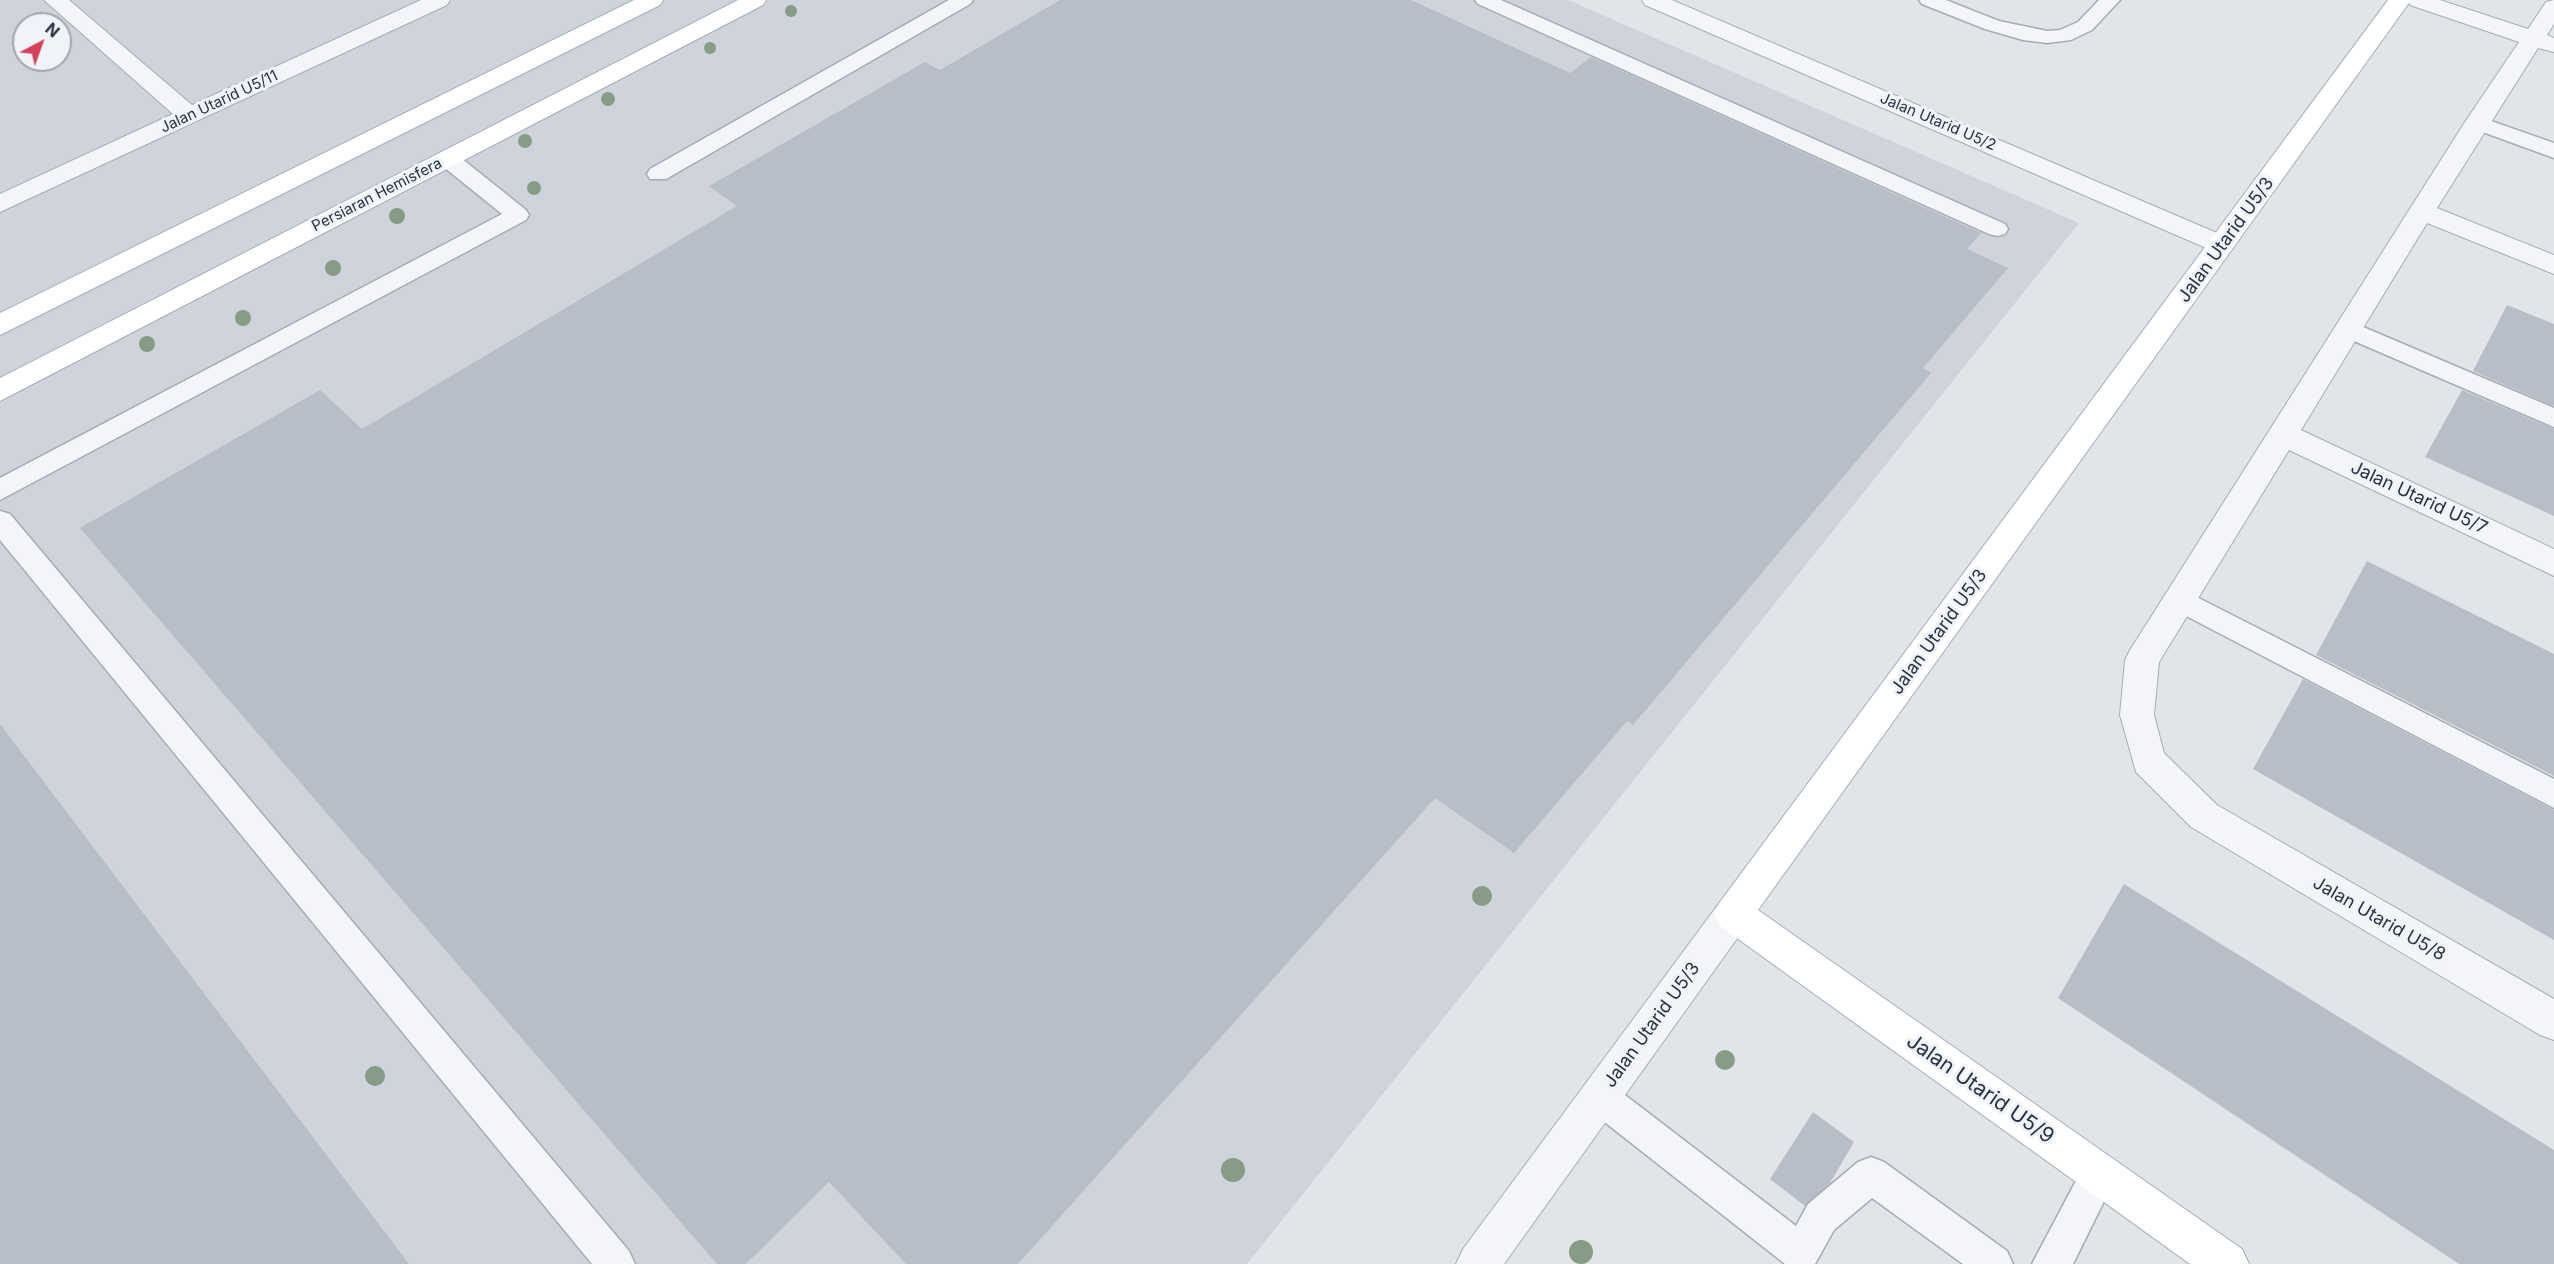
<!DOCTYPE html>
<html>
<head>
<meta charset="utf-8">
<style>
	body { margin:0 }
	#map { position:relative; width:2554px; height:1264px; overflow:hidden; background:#e1e5ea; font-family:Inter,sans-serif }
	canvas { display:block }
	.north { position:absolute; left:12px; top:12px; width:60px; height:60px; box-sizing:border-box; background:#f0f3f7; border:2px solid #a0a6af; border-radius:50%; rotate:41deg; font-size:16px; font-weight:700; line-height:24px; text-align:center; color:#283242 }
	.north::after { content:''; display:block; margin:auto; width:21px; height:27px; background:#d3415b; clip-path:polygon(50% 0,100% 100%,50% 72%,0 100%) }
</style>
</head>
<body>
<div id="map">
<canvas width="2554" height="1264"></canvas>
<div class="north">N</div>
</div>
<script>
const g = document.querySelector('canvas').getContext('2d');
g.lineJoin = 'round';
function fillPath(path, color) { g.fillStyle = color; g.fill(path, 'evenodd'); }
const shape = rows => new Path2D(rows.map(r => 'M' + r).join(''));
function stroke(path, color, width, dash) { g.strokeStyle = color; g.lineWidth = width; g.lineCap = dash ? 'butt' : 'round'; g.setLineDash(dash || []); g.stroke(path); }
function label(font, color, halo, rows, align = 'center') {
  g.font = font + ' Inter,sans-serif'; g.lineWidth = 6; g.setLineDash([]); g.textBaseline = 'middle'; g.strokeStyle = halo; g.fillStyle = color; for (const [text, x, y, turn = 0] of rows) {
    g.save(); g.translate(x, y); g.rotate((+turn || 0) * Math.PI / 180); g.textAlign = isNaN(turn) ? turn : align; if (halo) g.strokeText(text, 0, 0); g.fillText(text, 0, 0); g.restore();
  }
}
fillPath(shape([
	[0,0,1568,0,2079,223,1247,1264,0,1264],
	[24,24,60,24,60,60,24,60]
]), '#cfd4dc');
fillPath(shape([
	[1060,0,1411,0,1570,73,1591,57,1981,233,1967,249,2008,268,1923,368,1931,373,1633,725,1627,721,1514,853,1435,798,1018,1264,906,1264,829,1182,746,1264,717,1264,80,528,320,390,362,429,737,206,709,186,925,62,940,70],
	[2507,305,2554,324,2554,406,2473,371],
	[2462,390,2554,429,2554,516,2425,457],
	[2367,561,2554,654,2554,776,2316,655],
	[2303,679,2554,810,2554,940,2253,769],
	[0,724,409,1264,0,1264],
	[2124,884,2554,1150,2554,1264,2459,1264,2058,998],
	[1813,1112,1854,1142,1830,1183,1805,1206,1770,1179]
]), '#b8bec7');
const lane = shape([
	[949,0,973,0,970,4,666,179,650,179,647,174,650,169,949,0],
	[1475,0,1501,0,2005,224,2008,229,2005,234,1997,236,1989,234,1478,4,1475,0],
	[1919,0,1946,0,1999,21,2047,31,2060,30,2078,22,2099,0,2120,0,2092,30,2071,40,2047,43,2023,40,1985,29,1922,4,1919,0],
	[2477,116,2554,143,2554,158,2469,127,2466,122,2469,117,2477,116],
	[448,152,456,154,526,210,529,215,526,220,0,500,0,478,502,214,440,164,437,159,440,154,448,152],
	[2349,321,2554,408,2554,427,2340,335,2337,329,2340,323,2349,321],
	[0,511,10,514,629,1251,635,1264,592,1264,0,540,0,511],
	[2179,588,2554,779,2554,808,2169,607,2165,599,2169,591,2179,588],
	[1600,1079,1612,1085,1796,1226,1808,1204,1858,1162,1871,1157,1884,1162,2007,1251,2013,1264,1963,1264,1872,1198,1834,1230,1815,1264,1785,1264,1588,1109,1582,1097,1588,1085,1600,1079],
	[2100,1155,2113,1160,2118,1173,2073,1264,2032,1264,2087,1160,2100,1155]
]);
const street = shape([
	[44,0,69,0,192,105,421,0,450,0,447,5,0,212,0,194,173,114,44,0],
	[1642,0,1672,0,2231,239,2235,245,2231,251,2222,254,2213,251,1645,5,1642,0],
	[2407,0,2440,0,2528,29,2546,2,2554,0,2554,24,2547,35,2554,38,2554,52,2538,48,2437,208,2554,255,2554,274,2427,223,2301,430,2554,549,2554,576,2289,450,2159,662,2154,715,2164,753,2217,805,2554,999,2554,1040,2540,1035,2191,827,2136,772,2120,715,2125,660,2130,650,2465,122,2519,42,2410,5,2407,0],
	[1733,896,1746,902,1752,914,1746,926,1504,1264,1456,1264,1463,1249,1720,902,1733,896]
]);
const secondary = shape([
	[634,0,663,0,660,5,0,335,0,313,634,0],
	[738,0,766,0,763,5,0,401,0,378,738,0],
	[2388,0,2411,0,1758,910,2242,1249,2249,1264,2190,1264,1720,926,1714,914,1720,902,2388,0]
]);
stroke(lane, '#a6acb4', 3);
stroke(street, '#a6acb4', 2);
stroke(secondary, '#a6acb4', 2);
fillPath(lane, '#f4f5f8');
fillPath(street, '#f4f5f8');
fillPath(secondary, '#fff');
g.fillStyle = '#879b86';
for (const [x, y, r] of [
	[791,11,6],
	[710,48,6],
	[608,99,7],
	[525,141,7],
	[534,188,7],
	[397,216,8],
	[333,268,8],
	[243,318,8],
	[147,344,8],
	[1482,896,10],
	[1725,1060,10],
	[375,1076,10],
	[1233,1170,12],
	[1581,1252,12]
]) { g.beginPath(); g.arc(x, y, r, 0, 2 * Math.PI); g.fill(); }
label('15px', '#283242', '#f0f3f7', [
	["Jalan Utarid U5/11",219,102,-25],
	["Jalan Utarid U5/2",1938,122,23],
	["Persiaran Hemisfera",377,195,-27]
]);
label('18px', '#283242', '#f0f3f7', [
	["Jalan Utarid U5/3",2226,240,-54],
	["Jalan Utarid U5/7",2419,498,25],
	["Jalan Utarid U5/3",1939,632,-54],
	["Jalan Utarid U5/8",2379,919,30],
	["Jalan Utarid U5/3",1652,1025,-54]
]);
label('21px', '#283242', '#f0f3f7', [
	["Jalan Utarid U5/9",1980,1089,35]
]);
</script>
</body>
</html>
